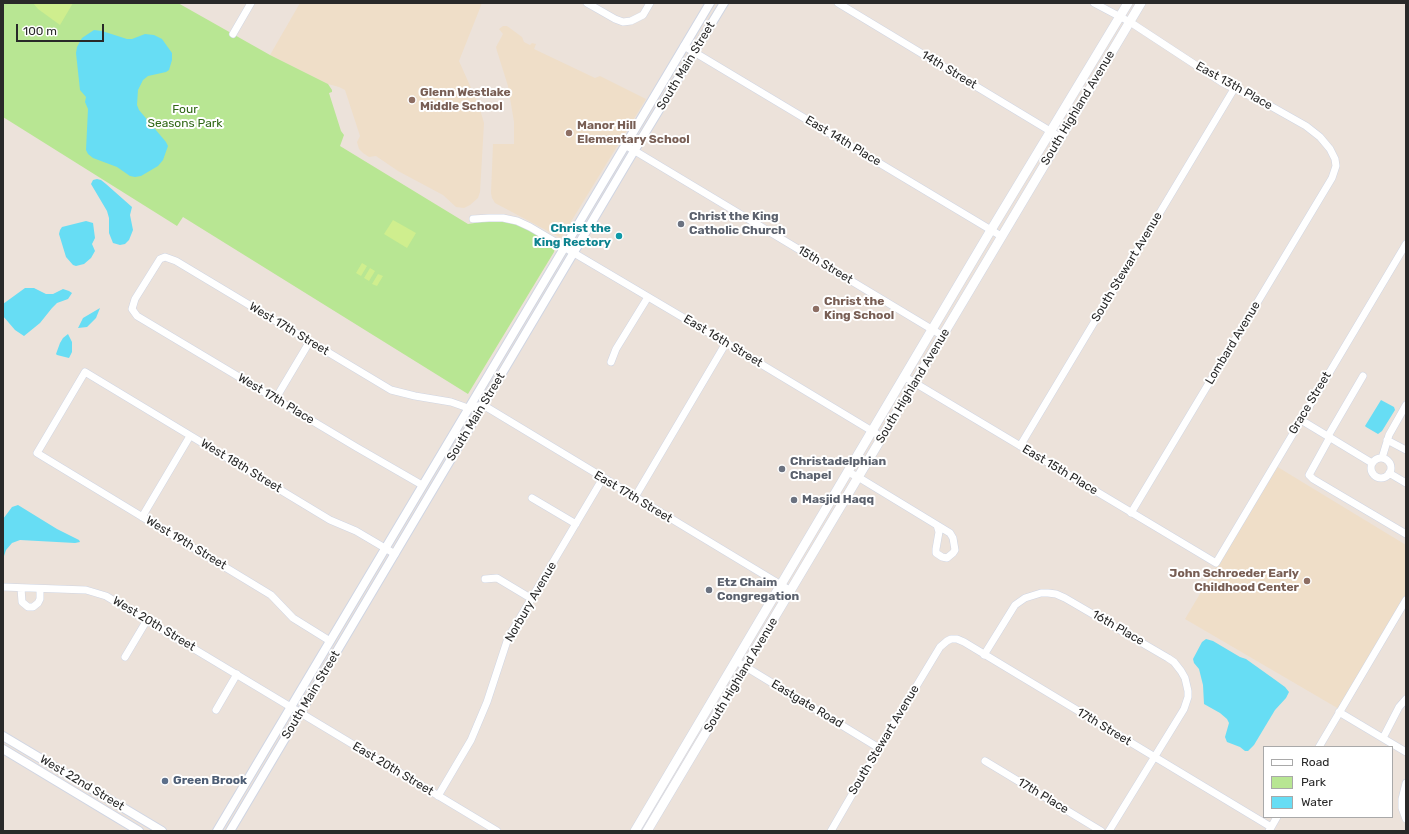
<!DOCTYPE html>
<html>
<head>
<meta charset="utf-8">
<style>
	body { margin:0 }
	#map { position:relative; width:1409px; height:834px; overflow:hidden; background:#ece2da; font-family:Rubik,sans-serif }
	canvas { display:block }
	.frame { position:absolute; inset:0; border:4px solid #292929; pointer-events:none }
	.legend { position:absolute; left:1263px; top:746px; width:130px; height:72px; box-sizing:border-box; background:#fff; border:1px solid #a9a9a9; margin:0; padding:5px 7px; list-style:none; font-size:12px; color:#292929 }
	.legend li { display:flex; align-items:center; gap:8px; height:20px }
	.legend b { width:20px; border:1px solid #a9a9a9 }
	.scale { position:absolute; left:16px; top:24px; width:88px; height:18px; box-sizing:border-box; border:2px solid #292929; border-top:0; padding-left:5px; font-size:12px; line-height:14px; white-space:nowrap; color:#292929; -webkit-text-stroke:3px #fff; paint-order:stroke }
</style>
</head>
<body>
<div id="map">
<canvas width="1409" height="834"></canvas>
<div class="frame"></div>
<ul class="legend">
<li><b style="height:5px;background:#fff"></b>Road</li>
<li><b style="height:11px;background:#b8e693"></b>Park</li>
<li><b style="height:11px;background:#67ddf4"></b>Water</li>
</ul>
<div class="scale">100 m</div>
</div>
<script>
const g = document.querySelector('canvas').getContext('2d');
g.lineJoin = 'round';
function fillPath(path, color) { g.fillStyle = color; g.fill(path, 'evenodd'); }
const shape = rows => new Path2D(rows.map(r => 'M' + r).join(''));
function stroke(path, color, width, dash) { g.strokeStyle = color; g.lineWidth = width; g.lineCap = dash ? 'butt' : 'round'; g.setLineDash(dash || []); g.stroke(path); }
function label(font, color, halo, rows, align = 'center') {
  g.font = font + ' Rubik,sans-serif'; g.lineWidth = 4; g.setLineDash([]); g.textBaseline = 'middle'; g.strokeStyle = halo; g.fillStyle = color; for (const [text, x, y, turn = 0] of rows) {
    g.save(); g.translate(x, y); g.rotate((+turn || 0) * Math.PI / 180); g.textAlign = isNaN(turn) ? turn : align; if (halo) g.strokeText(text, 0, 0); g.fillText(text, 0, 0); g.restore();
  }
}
fillPath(shape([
	[300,3,482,3,459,61,479,106,484,123,480,192,478,198,470,205,464,208,456,207,443,195,398,171,376,156,369,157,363,153,359,149,357,142,360,136,345,90,339,87,328,84,270,55],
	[503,26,507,26,522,37,524,42,530,45,532,43,536,44,534,49,595,78,600,76,646,99,561,238,495,203,492,198,491,193,493,144,514,144,514,122,508,86,497,51,496,47,503,34,499,29],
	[1276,466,1406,545,1406,595,1339,709,1185,619]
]), '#efdec8');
fillPath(shape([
	[3,3,178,3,270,55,328,84,332,90,332,92,329,93,341,131,344,135,340,146,468,224,488,221,509,222,523,227,553,244,555,246,554,252,468,394,183,217,177,226,3,117]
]), '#b8e693');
fillPath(shape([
	[33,3,73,3,60,25,38,9],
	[393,220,416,233,407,248,384,234],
	[362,263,367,266,361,276,356,273],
	[370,268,375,271,369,281,364,278],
	[378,274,383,276,377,286,372,284]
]), '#cfee8e');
fillPath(shape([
	[94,30,102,31,127,39,132,39,145,34,154,35,162,39,172,53,172,60,169,70,166,72,148,76,143,80,138,90,137,105,139,110,166,142,168,146,163,160,158,166,141,176,135,177,130,176,117,167,93,158,88,154,86,150,88,109,85,102,86,97,80,90,76,53,77,47,82,38],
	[97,179,101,180,106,184,132,207,130,215,133,230,129,240,125,244,120,245,113,243,109,233,109,218,107,211,91,184,93,180],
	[86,221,93,223,95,238,92,244,95,251,91,258,84,264,76,266,73,265,66,257,59,234,60,230,62,227],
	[25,288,34,288,46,294,53,294,63,289,69,291,72,293,68,299,57,303,52,308,40,323,24,336,15,330,3,316,3,304],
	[100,308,96,318,87,327,78,328,83,318],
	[68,334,72,342,72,352,69,358,57,355,56,354,60,343,63,338],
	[1381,400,1394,407,1395,410,1382,431,1378,434,1366,427,1365,426],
	[18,505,57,529,79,540,80,542,75,543,20,540,12,543,6,550,3,559,3,519,12,507],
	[1206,639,1213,641,1240,657,1246,659,1274,679,1285,687,1289,692,1286,698,1275,710,1254,745,1248,751,1245,751,1240,747,1227,742,1225,737,1229,723,1227,719,1220,713,1204,704,1203,685,1199,669,1194,663,1193,659,1202,642]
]), '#67ddf4');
const minor = shape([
	[587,3,615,19,623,22,631,21,643,15,650,3],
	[838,3,1060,137],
	[1094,3,1130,22,1223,83,1267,104,1306,126,1320,137,1330,149,1335,159,1336,166,1332,178,1131,513],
	[233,34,251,3],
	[684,46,1001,236],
	[625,145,943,336],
	[473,219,489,218,503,218,517,221,530,227,726,343,882,437],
	[611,362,616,349,648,297],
	[905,377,1216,563,1406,244],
	[276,398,310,341],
	[1301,420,1372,463],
	[1328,436,1363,376],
	[1330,437,1309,475,1313,479,1406,534],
	[1387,440,1406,450],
	[1020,446,1234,89],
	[1382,458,1389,435,1406,405],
	'1371 468a10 10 0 1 1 20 0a10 10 0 1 1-20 0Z',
	[848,472,858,477,950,533,953,538,955,550,953,553,947,558,942,557,936,553,936,549,939,532,937,525],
	[1389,473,1406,483],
	[422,485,356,447,137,316,132,309,135,299,160,259,165,257,176,261,391,390,415,396,451,402,468,408,483,405,791,591],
	[635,497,726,343],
	[532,498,576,524],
	[142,517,190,436],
	[485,579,497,578,532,599],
	[3,587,86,590,106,596,497,831],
	[21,588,22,602,28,607,33,607,38,603,40,599,40,589],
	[330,641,293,618,271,595,37,453,85,372,330,520,356,531,395,554],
	[984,655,1015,605,1025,598,1041,593,1048,593,1056,594,1065,598,1168,658,1174,662,1181,671,1185,678,1188,691,1188,697,1184,709,1109,831],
	[125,657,147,620],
	[736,661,879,748],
	[216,710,237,674],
	[1339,712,1406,752],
	[1383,738,1399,707,1406,699],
	[1319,747,1406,600],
	[985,761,1101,831],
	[1406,783,1402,799,1402,808,1406,819],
	[438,796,471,740,487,702,508,638,603,478],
	[831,831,879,748,940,647,947,641,951,639,957,639,964,642,1271,827],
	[1269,831,1277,817]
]);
const tertiary = shape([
	[3,736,162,831],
	[3,749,139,831],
	[217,831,710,3],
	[230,831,634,151,724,3]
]);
const secondary = shape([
	[635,831,991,230,1128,3],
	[647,831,1141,3]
]);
stroke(minor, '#cfd5e3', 8);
stroke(tertiary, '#cfd5e3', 10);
stroke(secondary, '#cfd5e3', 10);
stroke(minor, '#fff', 7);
stroke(tertiary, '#fff', 8);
stroke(secondary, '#fff', 9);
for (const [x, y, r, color] of [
	[412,100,4,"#8d6e63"],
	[569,133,4,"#8d6e63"],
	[681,224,4,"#6b7280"],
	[619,236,4,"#0f9aa8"],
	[816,309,4,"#8d6e63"],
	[782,469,4,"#6b7280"],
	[794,500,4,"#6b7280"],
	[1307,581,4,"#8d6e63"],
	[709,590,4,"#6b7280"],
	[165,781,4,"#5c6f8a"]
]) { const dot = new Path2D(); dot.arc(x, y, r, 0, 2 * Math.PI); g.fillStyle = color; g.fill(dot); stroke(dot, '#fff', 1.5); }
label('12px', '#292929', '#fff', [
	["South Main Street",686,66,-59],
	["14th Street",949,70,31],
	["East 13th Place",1234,86,29],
	["South Highland Avenue",1078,108,-59],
	["East 14th Place",843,141,31],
	["15th Street",825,265,31],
	["South Stewart Avenue",1127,267,-59],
	["West 17th Street",289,329,31],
	["East 16th Street",723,341,31],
	["Lombard Avenue",1233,343,-59],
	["South Highland Avenue",913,386,-59],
	["West 17th Place",276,399,31],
	["Grace Street",1310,403,-59],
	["South Main Street",476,417,-59],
	["West 18th Street",241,466,31],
	["East 15th Place",1060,470,31],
	["East 17th Street",633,497,31],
	["West 19th Street",186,543,31],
	["Norbury Avenue",531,602,-60],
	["West 20th Street",154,624,31],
	["16th Place",1118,628,30],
	["South Highland Avenue",741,675,-59],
	["South Main Street",311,695,-59],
	["Eastgate Road",807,704,31],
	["17th Street",1104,727,31],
	["South Stewart Avenue",884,740,-59],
	["East 20th Street",393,769,31],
	["West 22nd Street",82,783,31],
	["17th Place",1043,796,31]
]);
label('bold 12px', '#785e54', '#fff', [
	["Glenn Westlake",420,93],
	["Middle School",420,107],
	["Manor Hill",577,126],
	["Elementary School",577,140],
	["Christ the",824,302],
	["King School",824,316],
	["John Schroeder Early",1299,574,"right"],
	["Childhood Center",1299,588,"right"]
], 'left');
label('12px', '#306816', '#fff', [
	["Four",185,110],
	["Seasons Park",185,124]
]);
label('bold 12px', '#5b616d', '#fff', [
	["Christ the King",689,217],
	["Catholic Church",689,231],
	["Christadelphian",790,462],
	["Chapel",790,476],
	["Masjid Haqq",802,500],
	["Etz Chaim",717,583],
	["Congregation",717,597]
], 'left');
label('bold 12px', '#0d838f', '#fff', [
	["Christ the",611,229],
	["King Rectory",611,243]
], 'right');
label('bold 12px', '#4e5e75', '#fff', [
	["Green Brook",173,781]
], 'left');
</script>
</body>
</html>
